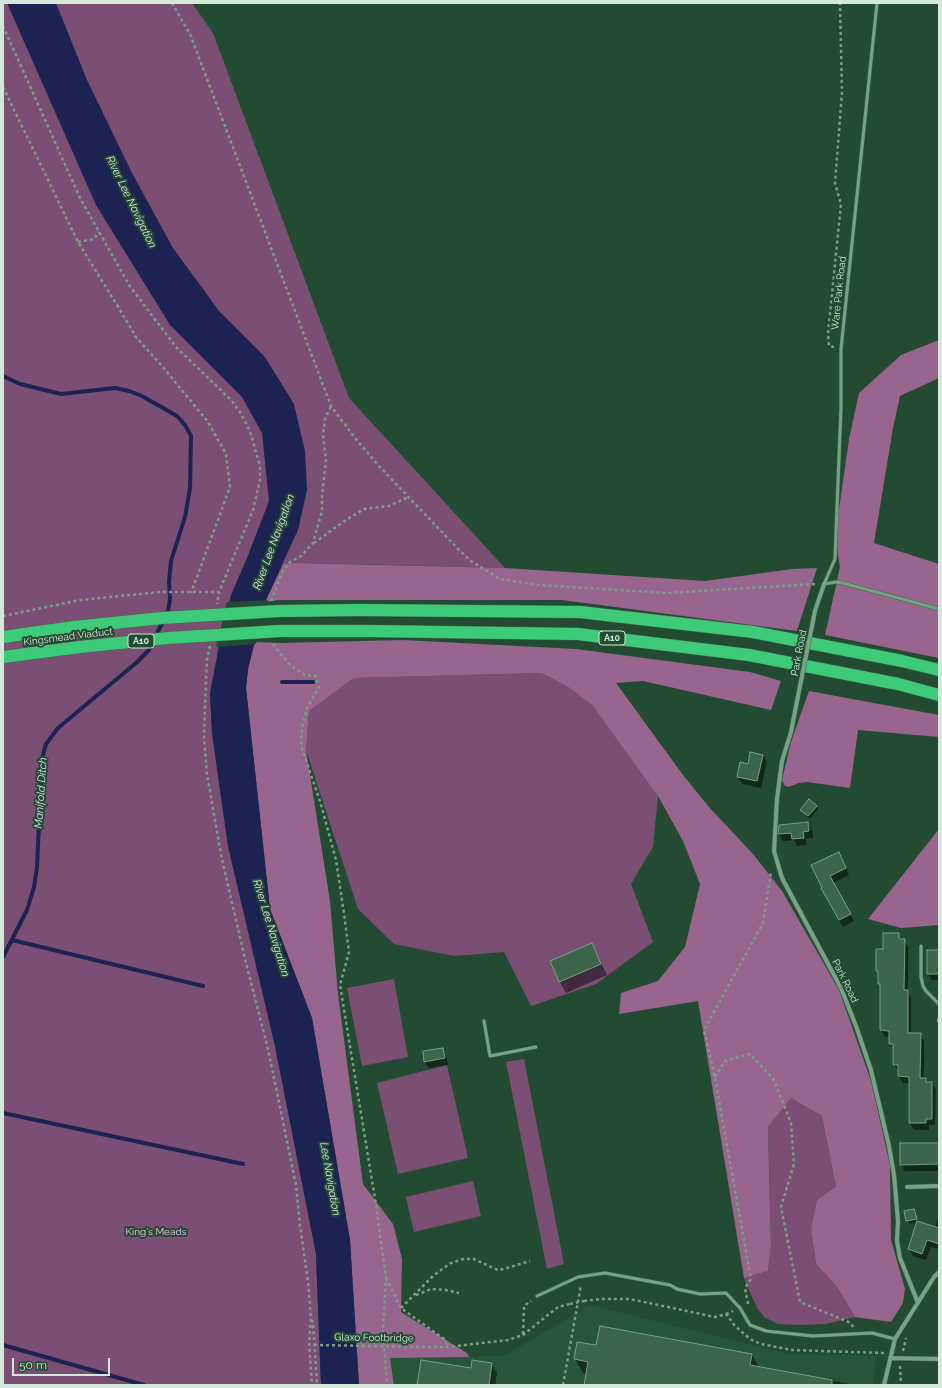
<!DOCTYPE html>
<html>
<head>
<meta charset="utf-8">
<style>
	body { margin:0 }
	#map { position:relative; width:942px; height:1388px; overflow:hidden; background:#234b31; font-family:Raleway,sans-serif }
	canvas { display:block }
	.frame { position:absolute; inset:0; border:4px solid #d2e8d8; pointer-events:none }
	.scale { position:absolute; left:12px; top:1358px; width:98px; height:18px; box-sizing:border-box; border:2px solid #d2e8d8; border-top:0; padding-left:5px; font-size:12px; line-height:14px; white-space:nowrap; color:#d2e8d8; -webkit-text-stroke:3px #234b31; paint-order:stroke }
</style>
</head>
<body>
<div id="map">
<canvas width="942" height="1388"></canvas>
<div class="frame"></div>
<div class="scale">50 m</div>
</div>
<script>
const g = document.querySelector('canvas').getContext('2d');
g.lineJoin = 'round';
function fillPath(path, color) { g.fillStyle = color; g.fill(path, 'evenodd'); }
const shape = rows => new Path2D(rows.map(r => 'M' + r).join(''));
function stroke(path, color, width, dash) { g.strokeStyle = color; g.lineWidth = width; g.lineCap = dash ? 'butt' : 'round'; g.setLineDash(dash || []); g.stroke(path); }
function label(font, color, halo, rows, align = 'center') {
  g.font = font + ' Raleway,sans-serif'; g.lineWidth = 4; g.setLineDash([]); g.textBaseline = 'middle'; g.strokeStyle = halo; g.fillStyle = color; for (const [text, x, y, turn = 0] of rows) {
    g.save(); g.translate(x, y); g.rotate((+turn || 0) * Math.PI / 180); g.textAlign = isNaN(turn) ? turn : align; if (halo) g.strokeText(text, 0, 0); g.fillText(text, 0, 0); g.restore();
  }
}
fillPath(shape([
	[590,1305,787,1354,876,1356,873,1385,395,1385,390,1358,504,1356]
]), '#255637');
fillPath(shape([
	[3,3,192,3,213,33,349,398,505,568,311,563,283,564,210,693,212,733,228,846,275,1046,316,1254,321,1385,3,1385],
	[541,673,568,687,593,706,640,759,658,796,653,847,631,884,653,942,596,984,531,1006,504,952,454,956,394,944,358,909,306,750,309,711,354,678],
	[394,979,408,1057,362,1066,347,988],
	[524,1059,564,1264,547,1269,506,1062],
	[447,1065,468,1158,398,1174,377,1083],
	[791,1098,822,1116,836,1187,811,1229,816,1264,837,1287,855,1317,826,1324,800,1325,778,1324,764,1317,757,1308,744,1278,768,1271,771,1247,768,1127],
	[473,1181,481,1216,414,1232,406,1197]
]), '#7b4f73');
fillPath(shape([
	[939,340,939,378,900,396,893,428,874,543,939,564,939,658,825,635,840,567,835,537,849,439,859,393,901,355],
	[298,563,505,568,705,581,792,569,817,568,797,631,562,600,279,600,265,602,283,564],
	[403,640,576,649,750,672,781,681,771,710,643,681,616,683,683,775,709,807,753,854,782,891,839,990,871,1081,890,1165,891,1240,905,1289,903,1303,891,1322,855,1317,837,1287,816,1264,811,1229,817,1200,836,1187,822,1116,791,1098,768,1127,771,1247,768,1271,744,1278,698,1001,619,1014,621,993,658,981,685,947,700,884,683,841,658,796,593,706,568,687,541,673,354,678,309,711,306,750,330,901,338,994,363,1184,393,1224,402,1259,401,1312,467,1353,469,1357,390,1358,394,1385,359,1385,350,1240,312,1018,270,909,246,688,248,669,254,642,280,643],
	[809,691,939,715,939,737,858,730,850,788,807,782,799,783,788,787,785,786,782,780,791,742],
	[939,829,939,925,901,928,868,919]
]), '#97658d');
fillPath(shape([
	[7,3,56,3,87,80,131,171,173,248,219,311,265,357,294,404,305,451,307,490,298,530,265,602,248,669,246,688,270,909,312,1018,350,1240,359,1385,321,1385,316,1254,275,1046,228,846,212,733,210,693,222,630,231,595,247,558,269,501,262,433,242,397,170,325,96,205]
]), '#1c2251');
fillPath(shape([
	[268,600,256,644,216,647,227,602]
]), '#234b31');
fillPath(shape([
	[763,755,767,762,761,788,742,784,738,777,748,765],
	[816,806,818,809,810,819,801,810],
	[808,823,812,830,813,838,806,839,807,845,797,846,794,840,783,841,779,834,780,826],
	[842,860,849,875,833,883,854,921,843,927,823,889,813,866],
	[898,934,902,940,904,940,908,947,908,992,911,998,911,1034,920,1034,924,1041,924,1079,926,1079,928,1083,932,1083,936,1090,935,1125,929,1125,929,1130,914,1130,910,1123,910,1083,903,1083,899,1076,899,1072,894,1065,894,1050,890,1044,890,1037,885,1037,881,1030,881,987,879,983,879,975,877,971,884,950],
	[592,944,607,975,566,993,560,982,551,961],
	[939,951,939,980,932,980,928,974],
	[442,1049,446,1056,448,1065,429,1068,425,1062],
	[939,1143,939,1171,905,1171,901,1164],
	[914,1210,918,1223,935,1228,939,1215,939,1249,931,1247,926,1260,913,1256,909,1249,918,1222,909,1224,905,1212],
	[597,1347,752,1355,759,1367,855,1385,585,1385,587,1374,583,1373,575,1359],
	[492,1364,497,1373,495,1385,418,1385]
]), '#0007');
stroke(shape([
	[3,376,20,384,61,394,115,388,129,391,142,396,177,416,185,425,191,436,190,488,185,517,171,561,169,581,170,599,168,611,149,650,136,663,58,728,46,744,42,759,37,867,34,887,27,910,3,957],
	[282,682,313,682],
	[12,940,203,986],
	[3,1113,243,1164],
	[3,1345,144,1385]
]), '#1c2251', 4);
const building = shape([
	[750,752,763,755,757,781,737,777,740,762,748,764,750,752],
	[809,799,817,806,808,816,800,810,809,799],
	[808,822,809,831,803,832,804,838,792,839,791,833,778,834,779,825,808,822],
	[839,852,846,868,830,876,851,914,839,920,821,888,822,888,811,865,839,852],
	[883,933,899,933,899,939,905,939,904,990,908,990,908,1033,921,1033,920,1078,926,1078,926,1082,932,1082,932,1119,926,1119,926,1123,909,1123,909,1077,898,1076,898,1065,893,1065,893,1044,889,1044,889,1031,880,1030,880,984,878,984,878,971,876,971,876,949,883,949,883,933],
	[592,943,601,964,559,982,550,961,592,943],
	[927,950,939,950,939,974,927,974,927,950],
	[443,1048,445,1058,424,1062,423,1051,443,1048],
	[900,1143,939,1143,939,1164,900,1165,900,1143],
	[914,1209,917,1219,906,1221,904,1211,914,1209],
	[917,1221,939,1228,939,1244,927,1240,922,1254,908,1249,917,1221],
	[600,1326,752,1354,750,1365,832,1380,832,1385,584,1385,588,1362,574,1359,577,1342,596,1345,600,1326],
	[421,1360,471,1368,472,1360,492,1363,489,1385,417,1385,421,1360]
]);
fillPath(building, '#3c6549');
stroke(building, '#77a284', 1);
const lane = shape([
	[824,584,835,559,841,407,841,349,877,3],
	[824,584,836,582,843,583,939,609],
	[921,946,921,977,923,986,926,991,939,1004],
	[484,1021,490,1056,536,1047],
	[537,1296,578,1277,605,1273,670,1285,677,1289,700,1294,726,1293,740,1308,750,1325,766,1331,813,1336,872,1333,895,1339]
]);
const street = shape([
	[815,611,824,584],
	[798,696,791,732,782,761,777,799,774,851,782,878,841,988,856,1026,871,1070,889,1146,894,1175,898,1221,897,1241,900,1258,918,1303],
	[939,1020,939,1021],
	[907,1187,939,1186],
	[890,1358,939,1359],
	[884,1385,895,1339,934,1277,939,1272]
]);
const highway = shape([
	[279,611,359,610,580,612,753,632,902,661,939,670],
	[280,631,369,631,578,634,749,655,898,684,939,695]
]);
stroke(lane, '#426752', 4);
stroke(street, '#426752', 5);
stroke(highway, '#426752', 13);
stroke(shape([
	[172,3,190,34,331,406,355,438,378,465,460,551,471,561,500,579,538,585,667,593,815,584],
	[3,26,80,198,129,285,176,347,232,401,240,412,250,431,260,466,260,480,253,510,219,592,217,604],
	[3,87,78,242,117,305,136,337,162,366,208,422,226,454,230,487,191,593],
	[78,242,94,239,99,232],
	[834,347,829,346,828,334,841,204,835,183,842,92,840,3],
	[314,543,346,520,364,509,389,506,408,497],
	[272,601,272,598,283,571,290,562,301,556,313,543,322,511,322,496,326,460,323,435,325,419,331,406],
	[3,616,80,600,160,592,219,592],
	[273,644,290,665,305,675,316,676,319,687,307,708,302,727,301,746,320,801,336,860,344,914,349,952,340,985,376,1205,386,1278,383,1330,387,1385],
	[210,646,207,659,205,703,204,737,207,774,221,855,245,959,268,1049,296,1185,300,1226,308,1281,311,1319,309,1342,312,1385],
	[715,1077,725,1061,750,1054,774,1080,791,1123,794,1164,781,1207,800,1302,851,1323,853,1327],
	[386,1278,401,1308,444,1339,448,1347],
	[416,1295,431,1289,446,1290,459,1293],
	[584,1301,600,1299,630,1299,715,1317,726,1314,735,1326,750,1339,761,1344,792,1350,884,1353],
	[748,1304,745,1288,751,1279,715,1078,704,1030,763,923,771,872],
	[401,1308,434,1275,451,1263,463,1259,474,1259,498,1270,504,1269,530,1261],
	[726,1314,733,1311],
	[311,1320,313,1322,317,1385],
	[523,1334,524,1306,531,1301],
	[434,1347,448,1347,508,1340,523,1335,558,1307,570,1304],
	[903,1351,906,1338],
	[900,1366,901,1385],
	[563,1385,581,1285]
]), '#7e9d88', 2.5, [3, 3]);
stroke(lane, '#77a283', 3);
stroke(street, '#77a283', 4);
stroke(highway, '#3dcb79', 12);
const streetBridge = shape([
	[798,696,815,611]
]);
const highwayBridge = shape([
	[3,637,74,627,162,618,279,611],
	[3,657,80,647,168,638,280,631]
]);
stroke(streetBridge, '#426752', 5, []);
stroke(highwayBridge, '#426752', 13, []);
stroke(shape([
	[570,1304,584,1301],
	[314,1345,434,1347]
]), '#7e9d88', 2.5, [3, 3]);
stroke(streetBridge, '#77a283', 4);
stroke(highwayBridge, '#3dcb79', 12);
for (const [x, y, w] of [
	[612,638,26],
	[141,641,26]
]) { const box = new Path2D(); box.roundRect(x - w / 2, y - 7, w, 14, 3); g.fillStyle = '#234b31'; g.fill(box); stroke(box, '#d2e8d8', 1); }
label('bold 9px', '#d2e8d8', null, [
	["A10",612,638],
	["A10",141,641]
]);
label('10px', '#d2e8d8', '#234b31', [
	["Ware Park Road",839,293,-84],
	["Kingsmead Viaduct",68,637,-7],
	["Park Road",799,653,-79],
	["Park Road",845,981,64],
	["Glaxo Footbridge",374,1338,1]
]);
label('10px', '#fbc0ef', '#234b31', [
	["King's Meads",156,1232]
]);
label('italic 11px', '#dee3f3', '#234b31', [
	["River Lee Navigation",131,202,64],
	["River Lee Navigation",274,542,-70],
	["Manifold Ditch",41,793,-86],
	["River Lee Navigation",271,928,73],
	["Lee Navigation",330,1179,80]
]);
</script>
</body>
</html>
